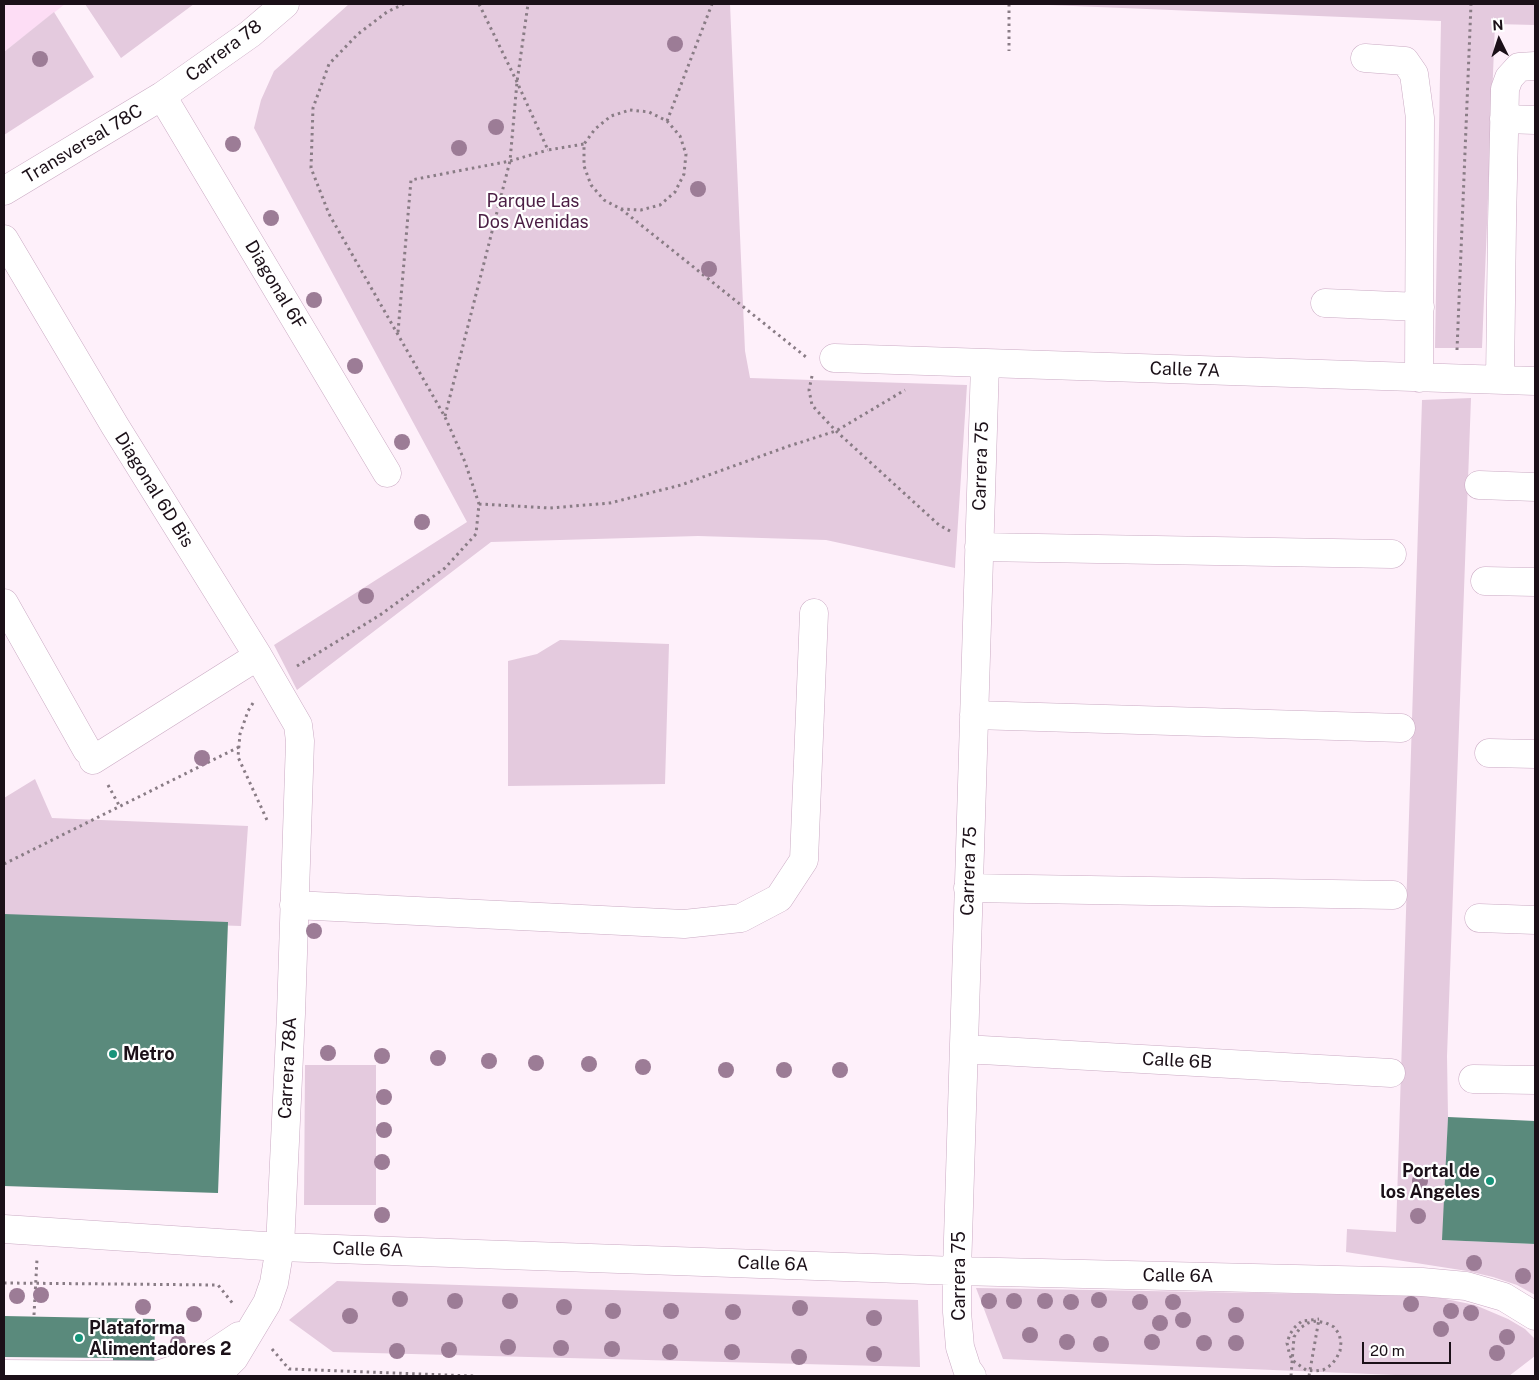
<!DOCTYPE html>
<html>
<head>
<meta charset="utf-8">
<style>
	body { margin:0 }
	#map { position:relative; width:1539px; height:1380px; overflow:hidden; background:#fef0fa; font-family:"Public Sans",sans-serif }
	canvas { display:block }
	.frame { position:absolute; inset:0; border:5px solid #1b1018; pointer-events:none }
	.north { position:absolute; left:1474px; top:15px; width:50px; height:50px; -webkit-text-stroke:4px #fff; paint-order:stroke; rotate:356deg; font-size:14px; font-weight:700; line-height:20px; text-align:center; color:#1b1018 }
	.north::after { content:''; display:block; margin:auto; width:18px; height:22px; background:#1b1018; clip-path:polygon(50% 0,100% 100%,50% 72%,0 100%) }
	.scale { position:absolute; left:1362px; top:1342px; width:89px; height:22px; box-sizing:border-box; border:2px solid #1b1018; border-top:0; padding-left:6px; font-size:15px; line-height:18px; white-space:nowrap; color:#1b1018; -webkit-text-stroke:4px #fff; paint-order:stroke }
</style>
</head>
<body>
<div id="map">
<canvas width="1539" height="1380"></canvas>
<div class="frame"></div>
<div class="north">N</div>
<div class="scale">20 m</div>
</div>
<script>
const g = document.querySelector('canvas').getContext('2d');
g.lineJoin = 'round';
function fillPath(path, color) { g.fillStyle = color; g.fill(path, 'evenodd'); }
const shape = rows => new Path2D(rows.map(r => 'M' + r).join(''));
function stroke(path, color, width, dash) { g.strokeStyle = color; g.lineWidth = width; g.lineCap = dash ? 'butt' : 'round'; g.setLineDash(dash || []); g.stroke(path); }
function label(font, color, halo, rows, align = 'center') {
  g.font = font + ' "Public Sans",sans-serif'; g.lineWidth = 4.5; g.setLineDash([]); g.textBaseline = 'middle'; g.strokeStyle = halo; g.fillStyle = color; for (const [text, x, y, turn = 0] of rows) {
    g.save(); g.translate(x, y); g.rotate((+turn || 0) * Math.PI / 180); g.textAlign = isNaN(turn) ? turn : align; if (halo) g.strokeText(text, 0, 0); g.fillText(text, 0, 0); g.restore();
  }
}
fillPath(shape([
	[4,4,65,4,4,52]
]), '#fdddf5');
fillPath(shape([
	[85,4,194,4,121,58],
	[349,4,730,4,745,351,750,378,967,385,955,568,826,540,698,536,491,542,297,690,274,645,467,522,254,128,261,100,274,71],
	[1024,4,1535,4,1535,25,1495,24,1482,348,1435,348,1441,21],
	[54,12,94,77,4,135,4,52],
	[1471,398,1447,1056,1448,1117,1443,1240,1535,1244,1535,1295,1517,1285,1493,1277,1467,1271,1346,1252,1347,1229,1396,1232,1422,400],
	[560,640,669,644,665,784,508,786,508,661,537,654],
	[35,779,52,818,248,826,241,926,4,918,4,798],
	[305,1065,376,1065,376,1205,304,1205],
	[337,1281,918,1300,920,1367,333,1352,289,1320],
	[976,1288,1431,1296,1475,1305,1508,1319,1525,1329,1535,1339,1535,1356,1509,1376,1420,1376,1003,1359]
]), '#e4cade');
fillPath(shape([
	[4,914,228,922,218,1193,4,1186],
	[1448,1117,1535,1121,1535,1244,1442,1240],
	[4,1316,155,1319,154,1376,113,1376,113,1358,4,1357]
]), '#5a8a7c');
const minor = shape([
	[1365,58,1405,61,1414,74,1420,118,1419,378],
	[162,96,387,473],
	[1504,119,1535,120],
	[4,191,162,96,250,34,285,4],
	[4,239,115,426,258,656,298,725,300,741,291,1014,280,1247,274,1283,267,1303,234,1358,216,1376],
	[1325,303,1420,307],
	[834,358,1535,381],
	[1500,380,1502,223,1505,89,1509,78,1519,67,1535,66],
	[1479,485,1535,487],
	[979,547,1392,554],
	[1485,581,1535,582],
	[4,603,87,750],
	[974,715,1401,728],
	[1489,753,1535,754],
	[93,760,258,656],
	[968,888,1393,895],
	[294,905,684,924,741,918,779,898,804,860,814,613],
	[1479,918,1535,920],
	[964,1049,1391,1073],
	[1473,1079,1535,1080],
	[4,1229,280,1247,957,1271,1422,1282,1466,1286,1504,1297,1535,1316],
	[4,1374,157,1375,203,1360,239,1336],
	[972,1376,967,1369,960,1347,957,1312,957,1271,985,364]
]);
stroke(minor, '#caaac3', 29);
stroke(shape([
	[479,4,517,82,548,150,584,144],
	[1009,4,1009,51],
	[630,110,649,112,667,121,680,136,686,154,684,174,675,192,660,205,641,210,621,209,604,200,591,185,584,166,584,144,595,129,611,116,630,110],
	[667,121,712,4],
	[621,209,806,357],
	[398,332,411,180,510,161,548,150],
	[1457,350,1471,4],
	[812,376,809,390,812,405,820,414,836,431,939,525,950,531],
	[445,416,510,161,517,82,528,4],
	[479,504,550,508,610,503,681,485,789,446,836,431,905,390],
	[297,666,380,615,445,568,476,534,479,504,465,462,445,417,329,214,311,168,313,108,329,64,358,34,387,12,404,4],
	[253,703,248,711,240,734,238,757,267,820],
	[108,785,120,807],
	[4,864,239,747],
	[4,1283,218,1285,234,1305],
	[34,1315,37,1259],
	[272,1349,289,1369,474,1376],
	[1291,1376,1294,1337,1300,1328,1308,1323,1316,1321,1326,1323,1334,1327,1339,1334,1341,1342,1340,1351,1336,1359,1331,1365,1323,1370,1315,1371,1306,1370],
	[1309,1376,1319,1319]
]), '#897c85', 3, [2.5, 4]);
stroke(minor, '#fff', 28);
stroke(shape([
	[1306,1370,1292,1360,1289,1352,1287,1343,1290,1334,1295,1327,1302,1321,1319,1319]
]), '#897c85', 3, [2.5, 4]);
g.fillStyle = '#9c7c96';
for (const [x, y] of [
	[675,44],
	[40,59],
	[496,127],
	[233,144],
	[459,148],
	[698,189],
	[271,218],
	[709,269],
	[314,300],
	[355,366],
	[402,442],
	[422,522],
	[366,596],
	[202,758],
	[314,931],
	[328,1053],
	[382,1056],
	[438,1058],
	[489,1061],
	[536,1063],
	[589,1064],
	[643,1067],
	[726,1070],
	[784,1070],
	[840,1070],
	[384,1097],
	[384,1130],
	[382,1162],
	[1420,1181],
	[382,1215],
	[1418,1216],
	[1474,1263],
	[1523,1276],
	[41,1295],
	[17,1296],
	[400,1299],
	[1099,1300],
	[455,1301],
	[510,1301],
	[989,1301],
	[1014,1301],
	[1045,1301],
	[1071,1302],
	[1140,1302],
	[1173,1302],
	[1411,1304],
	[143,1307],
	[564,1307],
	[800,1308],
	[613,1311],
	[671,1311],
	[1451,1311],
	[733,1312],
	[1471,1313],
	[194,1314],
	[1236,1315],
	[350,1316],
	[874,1318],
	[1183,1320],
	[1160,1323],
	[1441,1329],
	[1030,1335],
	[1507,1337],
	[1067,1342],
	[1152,1342],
	[178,1343],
	[1204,1343],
	[1236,1343],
	[1101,1344],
	[508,1347],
	[561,1348],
	[612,1349],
	[449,1350],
	[397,1351],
	[670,1352],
	[732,1352],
	[1497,1353],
	[874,1354],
	[799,1357]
]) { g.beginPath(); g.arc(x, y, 8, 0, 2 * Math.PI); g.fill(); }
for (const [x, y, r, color] of [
	[113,1054,5,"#18947a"],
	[1490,1181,5,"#18947a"],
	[79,1338,5,"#18947a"]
]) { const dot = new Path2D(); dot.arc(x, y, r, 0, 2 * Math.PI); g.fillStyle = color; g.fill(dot); stroke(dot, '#fff', 2); }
label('18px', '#1b1018', '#fff', [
	["Carrera 78",224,51,-37],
	["Transversal 78C",83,144,-31],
	["Diagonal 6F",275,285,59],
	["Calle 7A",1185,370,2],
	["Carrera 75",981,466,-88],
	["Diagonal 6D Bis",154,490,58],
	["Carrera 75",969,871,-88],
	["Calle 6B",1177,1061,3],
	["Carrera 78A",288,1068,-87],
	["Calle 6A",368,1250,2],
	["Calle 6A",773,1264,2],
	["Carrera 75",959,1276,-90],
	["Calle 6A",1178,1276,1]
]);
label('18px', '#4b1e44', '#fff', [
	["Parque Las",533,201],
	["Dos Avenidas",533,222]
]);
label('bold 18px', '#1b1018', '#fff', [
	["Metro",123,1054],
	["Portal de",1480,1171,"right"],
	["los Angeles",1480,1192,"right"],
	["Plataforma",89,1328],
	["Alimentadores 2",89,1349]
], 'left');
</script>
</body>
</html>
